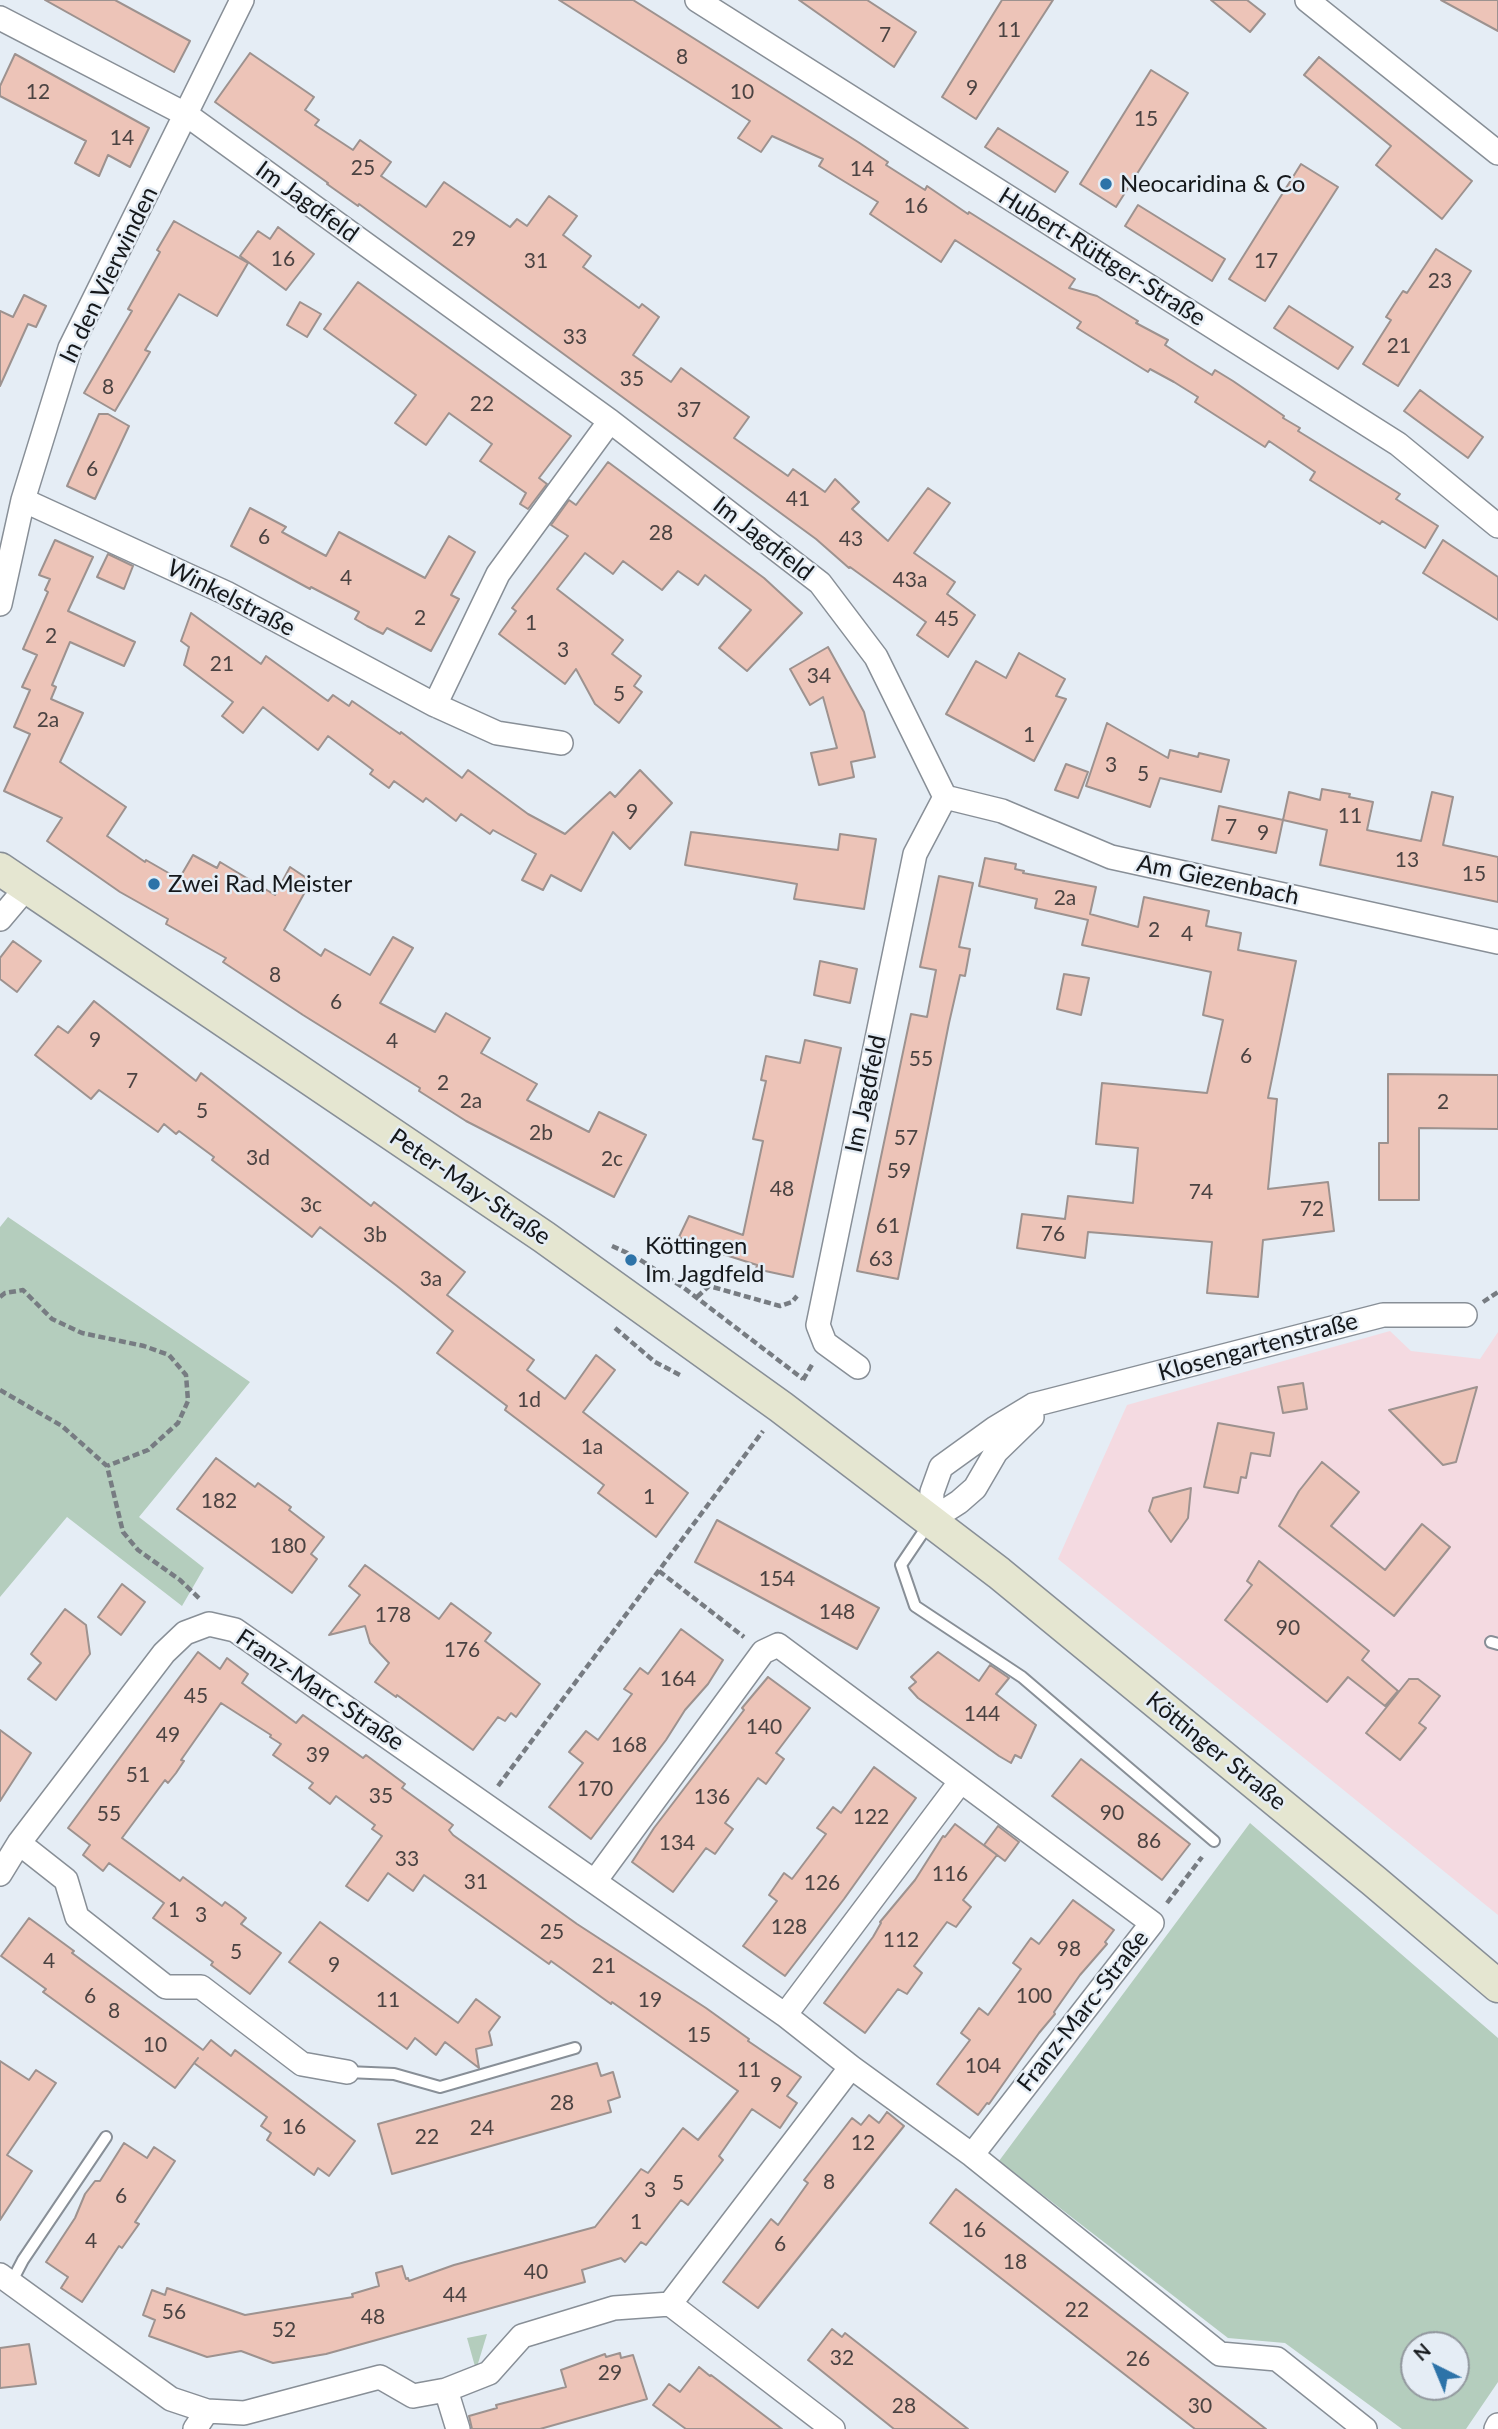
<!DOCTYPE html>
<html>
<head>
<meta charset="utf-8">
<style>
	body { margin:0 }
	#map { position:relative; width:1498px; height:2429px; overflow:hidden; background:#e5edf5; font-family:Lato,sans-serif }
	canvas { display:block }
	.north { position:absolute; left:1400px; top:2331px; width:70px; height:70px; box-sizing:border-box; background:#e5edf5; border:2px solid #92989e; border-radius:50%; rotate:317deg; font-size:19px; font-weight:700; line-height:28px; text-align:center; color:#15181b }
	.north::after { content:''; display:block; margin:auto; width:24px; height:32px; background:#2d73a8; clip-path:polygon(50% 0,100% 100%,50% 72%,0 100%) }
</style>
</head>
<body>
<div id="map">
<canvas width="1498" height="2429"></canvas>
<div class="north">N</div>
</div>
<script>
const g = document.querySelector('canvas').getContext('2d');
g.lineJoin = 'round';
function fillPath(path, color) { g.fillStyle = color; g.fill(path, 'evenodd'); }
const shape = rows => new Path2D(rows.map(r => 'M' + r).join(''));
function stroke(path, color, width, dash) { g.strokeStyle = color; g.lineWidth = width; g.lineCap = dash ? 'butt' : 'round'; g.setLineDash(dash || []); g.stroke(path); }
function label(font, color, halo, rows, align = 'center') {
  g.font = font + ' Lato,sans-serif'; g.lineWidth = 5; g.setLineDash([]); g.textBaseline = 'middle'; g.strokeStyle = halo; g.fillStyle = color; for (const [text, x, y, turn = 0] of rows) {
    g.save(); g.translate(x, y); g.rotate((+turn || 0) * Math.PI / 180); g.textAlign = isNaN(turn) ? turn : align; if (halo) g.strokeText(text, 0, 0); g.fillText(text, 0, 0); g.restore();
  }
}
fillPath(shape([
	[1390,1331,1411,1351,1480,1359,1498,1332,1498,1915,1058,1559,1127,1405]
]), '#f4dae1');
fillPath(shape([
	[8,1217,250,1382,139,1517,204,1568,182,1606,67,1517,0,1597,0,1227],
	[1250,1823,1498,2038,1498,2382,1466,2429,1402,2429,1285,2343,1228,2338,999,2161],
	[1414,2345,1456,2345,1456,2387,1414,2387],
	[487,2334,476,2370,467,2338]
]), '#b4cdbd');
const building = shape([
	[45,0,115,0,190,41,174,72,45,0],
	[559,0,633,0,858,142,888,162,886,165,925,190,927,186,968,214,969,212,1075,279,1069,288,1097,296,1138,321,1136,323,1168,340,1165,345,1188,360,1212,375,1215,370,1233,381,1284,416,1283,418,1300,428,1298,431,1400,494,1396,499,1438,526,1425,548,1382,521,1380,524,1310,480,1315,472,1269,441,1265,447,1195,402,1198,397,1174,382,1150,369,1148,372,1077,328,1081,322,955,240,941,262,870,214,878,202,819,166,823,159,772,136,761,152,738,138,750,121,559,0],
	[799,0,867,0,916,32,894,67,799,0],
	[1002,0,1053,0,976,119,942,97,1002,0],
	[1211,0,1247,0,1265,14,1250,32,1211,0],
	[1441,0,1498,0,1498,31,1441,0],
	[250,53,314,97,305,110,319,120,315,125,353,150,360,140,391,162,381,176,426,207,444,182,510,227,517,219,527,226,549,196,577,216,563,235,591,256,583,267,639,308,642,304,659,317,633,355,671,382,681,368,749,417,734,438,788,476,793,469,825,492,835,479,859,502,852,509,888,541,928,488,950,503,914,553,955,582,947,594,975,615,948,657,917,635,926,622,850,567,849,568,816,539,359,204,358,206,327,184,328,183,215,102,250,53],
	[15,54,149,128,130,167,108,155,99,176,75,163,86,141,0,96,0,86,15,54],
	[1319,57,1472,181,1442,219,1376,165,1391,146,1304,75,1319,57],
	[1151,70,1188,93,1116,207,1080,184,1151,70],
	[998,128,1068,172,1055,192,985,147,998,128],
	[1301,164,1338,187,1265,301,1229,279,1301,164],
	[1138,205,1225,259,1212,281,1125,226,1138,205],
	[174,221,248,263,217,316,179,294,145,350,150,352,115,411,84,393,132,311,128,309,160,252,157,250,174,221],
	[278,227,314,254,286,290,240,256,258,231,270,239,278,227],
	[1436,249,1471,271,1398,386,1363,364,1391,320,1386,317,1395,303,1403,291,1407,293,1436,249],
	[358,282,571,436,539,478,547,484,528,509,520,504,526,493,480,461,492,444,449,413,426,445,395,423,416,395,324,329,358,282],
	[24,295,46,306,36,327,28,324,0,386,0,311,13,317,24,295],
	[300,302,321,314,307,337,287,325,300,302],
	[1289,306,1353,347,1338,369,1274,328,1289,306],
	[1420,390,1483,437,1468,458,1404,411,1420,390],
	[99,414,108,414,129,426,95,499,67,486,99,414],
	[608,462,764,578,802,613,747,671,719,648,751,610,705,575,698,585,678,571,662,590,623,561,613,574,585,553,557,589,623,640,612,654,641,676,634,686,642,692,619,723,595,704,576,669,565,684,499,634,516,611,512,608,568,536,551,525,569,500,576,505,608,462],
	[250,508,286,527,282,532,326,556,339,532,425,578,449,536,475,552,451,595,459,599,431,651,387,628,383,634,367,626,355,619,359,612,311,587,310,589,231,546,250,508],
	[55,540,93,557,68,611,135,642,124,666,70,642,52,685,56,687,51,699,83,713,60,762,126,807,107,836,145,862,146,860,179,879,193,855,217,868,220,862,275,895,290,867,311,881,284,930,321,956,325,949,370,975,393,937,413,948,380,1003,435,1032,446,1013,490,1038,481,1053,537,1084,527,1100,589,1132,599,1112,646,1135,614,1197,466,1121,419,1091,420,1088,303,1015,223,962,226,958,166,924,168,919,120,892,47,841,62,818,4,791,30,734,14,727,30,690,22,687,37,655,23,649,48,592,45,590,50,579,39,575,55,540],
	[1443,540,1498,577,1498,620,1423,573,1443,540],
	[108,554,133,566,124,589,97,577,108,554],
	[191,613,261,664,266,656,328,701,333,695,349,706,352,701,400,734,401,732,462,778,468,770,528,814,565,834,610,792,615,797,640,770,672,803,630,849,613,832,581,891,551,875,543,890,522,880,536,854,493,830,490,834,461,814,456,821,426,798,423,802,394,781,389,788,370,774,373,770,328,736,318,750,263,707,243,733,222,716,233,702,184,665,189,647,181,641,191,613],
	[828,647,864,712,875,757,851,762,854,777,819,785,811,753,837,748,823,697,810,705,790,669,828,647],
	[1019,653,1065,679,1056,696,1066,699,1034,761,946,714,976,661,1006,678,1019,653],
	[1107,723,1168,758,1170,750,1198,757,1199,753,1229,760,1221,792,1160,778,1150,807,1086,786,1107,723],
	[1066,764,1088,772,1078,798,1055,790,1066,764],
	[1322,789,1350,794,1349,797,1373,802,1367,830,1421,841,1432,792,1453,797,1443,845,1498,857,1498,902,1320,865,1327,830,1283,820,1276,853,1212,840,1219,806,1283,820,1289,792,1320,800,1322,789],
	[691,832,838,850,840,834,876,839,864,909,794,899,797,884,685,865,691,832],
	[985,858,1016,864,1015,869,1024,871,1023,873,1096,887,1090,914,1138,927,1144,897,1209,911,1206,926,1241,933,1238,950,1296,961,1268,1098,1277,1099,1268,1189,1328,1182,1334,1231,1263,1240,1258,1297,1207,1293,1212,1242,1088,1232,1085,1258,1017,1248,1022,1214,1065,1219,1068,1196,1133,1203,1138,1148,1096,1144,1102,1083,1207,1093,1223,1020,1203,1015,1211,972,1082,945,1088,920,1035,908,1037,899,979,886,985,858],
	[939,876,973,883,959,947,970,949,965,976,960,975,949,1023,898,1279,857,1271,911,1014,927,1017,936,970,920,967,939,876],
	[13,941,41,961,17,992,0,979,0,958,13,941],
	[820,961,857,969,850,1003,814,995,820,961],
	[1064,974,1089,978,1081,1015,1057,1009,1064,974],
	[94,1001,196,1081,201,1073,371,1206,374,1202,465,1272,447,1295,534,1360,527,1370,565,1399,596,1355,615,1370,583,1412,688,1493,656,1537,598,1493,604,1485,505,1410,507,1406,437,1353,453,1331,397,1286,320,1227,312,1237,212,1160,214,1157,179,1131,176,1134,164,1124,158,1132,99,1090,91,1099,35,1055,58,1026,68,1033,94,1001],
	[805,1040,841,1048,793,1277,756,1269,757,1265,694,1245,679,1237,689,1216,743,1235,763,1141,753,1139,766,1081,761,1080,766,1056,800,1063,805,1040],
	[1388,1074,1498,1075,1498,1129,1419,1128,1419,1200,1379,1200,1379,1143,1388,1143,1388,1074],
	[1303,1383,1307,1409,1283,1413,1278,1387,1303,1383],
	[1477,1387,1456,1462,1443,1465,1389,1410,1477,1387],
	[1218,1423,1274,1433,1270,1456,1251,1453,1246,1478,1241,1477,1238,1493,1204,1487,1218,1423],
	[216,1458,255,1487,258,1483,291,1507,289,1510,324,1537,311,1554,317,1559,292,1593,177,1509,216,1458],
	[1322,1462,1359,1492,1331,1526,1385,1570,1422,1524,1450,1547,1394,1616,1279,1526,1299,1491,1322,1462],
	[1191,1488,1188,1518,1171,1542,1149,1511,1153,1498,1191,1488],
	[717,1520,879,1608,857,1649,695,1562,717,1520],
	[1259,1561,1369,1651,1362,1660,1398,1691,1385,1706,1348,1677,1327,1702,1225,1620,1252,1585,1247,1581,1259,1561],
	[365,1565,439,1619,451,1603,491,1633,485,1641,540,1684,516,1717,511,1713,505,1721,498,1717,473,1750,397,1695,396,1697,375,1682,389,1663,370,1643,365,1626,329,1635,360,1595,349,1586,365,1565],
	[122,1584,145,1602,121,1635,98,1617,122,1584],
	[65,1609,86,1625,90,1654,56,1700,28,1679,41,1663,31,1654,65,1609],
	[681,1629,723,1660,708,1684,685,1710,666,1740,591,1839,549,1807,583,1763,569,1752,586,1731,598,1740,632,1694,624,1689,640,1668,648,1674,681,1629],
	[198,1652,220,1669,227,1658,248,1674,242,1683,296,1723,303,1715,363,1758,366,1755,405,1784,402,1788,453,1825,449,1830,453,1835,577,1924,706,2008,749,2039,748,2041,801,2077,787,2096,797,2103,780,2128,752,2109,719,2156,723,2160,688,2205,681,2200,646,2245,641,2242,625,2262,621,2258,582,2270,585,2282,326,2354,273,2363,241,2351,207,2357,149,2336,155,2320,143,2315,152,2290,165,2295,167,2288,245,2315,353,2297,352,2294,379,2286,376,2273,402,2266,406,2279,408,2278,409,2281,454,2265,595,2227,641,2169,648,2173,683,2128,698,2140,738,2091,612,2002,611,2004,551,1961,549,1964,424,1875,413,1891,388,1873,368,1901,346,1886,382,1836,372,1829,375,1825,336,1796,330,1804,309,1788,313,1783,273,1755,281,1744,270,1737,271,1735,221,1703,181,1760,184,1761,176,1773,168,1783,165,1780,122,1838,180,1881,183,1877,222,1906,225,1902,236,1910,246,1918,241,1924,281,1953,250,1994,211,1965,213,1962,153,1918,164,1903,109,1863,103,1871,83,1855,90,1845,68,1828,198,1652],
	[938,1652,979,1681,990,1665,1009,1678,996,1694,1036,1725,1021,1758,1015,1755,1011,1763,999,1756,918,1698,909,1688,916,1682,911,1677,938,1652],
	[768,1677,810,1708,776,1753,784,1759,766,1784,758,1778,725,1823,733,1829,715,1854,706,1848,673,1892,632,1862,654,1828,744,1710,742,1708,768,1677],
	[1409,1679,1418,1679,1440,1696,1419,1723,1426,1728,1400,1760,1366,1733,1409,1679],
	[0,1730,31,1753,0,1801,0,1730],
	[1081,1759,1190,1844,1162,1880,1052,1796,1081,1759],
	[874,1767,916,1798,844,1899,785,1976,743,1946,777,1901,769,1895,784,1873,792,1879,826,1834,817,1828,833,1807,841,1813,874,1767],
	[955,1824,997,1855,963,1900,971,1907,956,1927,947,1922,914,1966,922,1973,907,1994,898,1989,865,2033,824,2003,873,1937,881,1923,880,1922,915,1880,943,1836,945,1837,955,1824],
	[998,1826,1019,1842,1005,1861,984,1845,998,1826],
	[1073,1900,1114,1930,1105,1942,1107,1944,1080,1975,1054,2012,1055,2014,1039,2033,989,2104,987,2103,978,2115,937,2084,970,2040,961,2033,979,2008,988,2015,1021,1969,1013,1963,1031,1938,1039,1944,1073,1900],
	[29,1918,74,1951,72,1953,203,2050,211,2040,231,2056,235,2050,355,2141,329,2176,318,2168,314,2175,267,2140,271,2133,261,2126,267,2117,194,2063,198,2058,175,2088,43,1992,46,1989,1,1956,29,1918],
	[320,1922,458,2023,476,1999,500,2017,489,2032,492,2045,476,2049,479,2068,445,2042,436,2055,415,2038,407,2049,289,1962,320,1922],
	[0,2061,29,2080,36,2070,56,2083,7,2155,32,2171,0,2220,0,2061],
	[597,2063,601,2076,613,2072,620,2097,608,2101,611,2112,392,2174,378,2124,597,2063],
	[887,2112,904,2126,758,2308,723,2282,771,2219,778,2225,808,2183,804,2180,852,2118,861,2125,869,2115,879,2123,887,2112],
	[124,2143,147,2158,154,2147,175,2161,135,2222,139,2224,122,2248,119,2246,82,2302,61,2288,68,2277,46,2262,75,2218,85,2194,95,2181,100,2181,124,2143],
	[956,2189,1266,2429,1195,2429,1074,2335,930,2223,956,2189],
	[832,2329,842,2337,845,2333,968,2429,894,2429,808,2360,832,2329],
	[29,2344,36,2384,0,2388,0,2348,29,2344],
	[620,2353,621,2358,633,2355,647,2399,540,2429,472,2429,469,2416,497,2408,496,2405,566,2387,561,2370,605,2354,606,2357,620,2353],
	[699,2367,710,2376,711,2375,782,2429,686,2429,653,2405,669,2384,680,2392,699,2367]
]);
fillPath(building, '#edc4b8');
stroke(building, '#9d928f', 2);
const service = shape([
	[930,1522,901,1565,915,1606,1022,1677,1214,1841],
	[1491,1642,1498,1644],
	[347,2072,394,2074,440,2087,575,2048],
	[11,2283,23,2260,106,2137]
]);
const minor = shape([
	[697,0,1398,444,1498,526],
	[1307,0,1498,153],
	[0,18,187,115,610,421,820,583,876,657,945,797,915,854,818,1325,825,1343,858,1367],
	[23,500,226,593,435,705,498,574,610,421],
	[0,604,23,500,70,348,242,0],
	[435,705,497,733,561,743],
	[945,797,1002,811,1111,857,1498,942],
	[0,919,27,887],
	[931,1520,932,1492,941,1467,995,1428,1033,1405,1383,1315,1465,1315],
	[931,1520,959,1502,975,1488,996,1452,1032,1417],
	[19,1843,66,1880,77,1917,166,1987,201,1987,302,2064,347,2072],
	[0,1874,19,1843,164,1653,185,1633,209,1624,235,1630,785,2015,851,2067,972,2155,1220,2354,1277,2359,1365,2429],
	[595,1881,763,1652,778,1645,1152,1923,972,2155],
	[785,2015,961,1781],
	[0,2275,171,2399,207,2411,244,2413,380,2377,413,2396,446,2390,489,2373,522,2336,614,2308,670,2304,833,2429],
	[670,2304,851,2067],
	[446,2390,458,2429],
	[195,2429,207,2411],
	[1496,2429,1498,2425]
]);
const secondary = shape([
	[0,869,544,1237,781,1407,999,1573,1374,1881,1498,1986]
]);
stroke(service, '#888f97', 14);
stroke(minor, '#888f97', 26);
stroke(secondary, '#888f97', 35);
stroke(shape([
	[612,1246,634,1256,684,1288,803,1379],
	[0,1297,5,1293,23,1290,52,1319,82,1333,144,1346,169,1355,186,1375,188,1401,178,1423,148,1450,107,1466],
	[697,1297,709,1286,780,1306,792,1302,797,1296],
	[1483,1302,1498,1292],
	[615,1328,655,1362,682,1376],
	[803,1380,813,1363],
	[0,1390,62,1426,107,1466,123,1532,138,1550,180,1580,201,1600],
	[659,1571,744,1637],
	[498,1786,763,1431],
	[1167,1903,1202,1857]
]), '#777c82', 4.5, [7, 3.5]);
stroke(service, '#fff', 10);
stroke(minor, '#fff', 23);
stroke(secondary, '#e5e6d1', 32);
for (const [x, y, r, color] of [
	[1106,184,7,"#2d73a8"],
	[154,884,7,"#2d73a8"],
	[631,1260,7,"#2d73a8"]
]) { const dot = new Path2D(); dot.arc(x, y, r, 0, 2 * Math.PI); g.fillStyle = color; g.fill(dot); stroke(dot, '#e5edf5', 2.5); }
label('21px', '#4b4342', null, [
	["11",1009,30],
	["7",885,35],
	["8",682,57],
	["9",972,88],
	["12",38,92],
	["10",742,92],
	["15",1146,119],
	["14",122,138],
	["25",363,168],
	["14",862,169],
	["16",916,206],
	["29",464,239],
	["16",283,259],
	["31",536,261],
	["17",1266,261],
	["23",1440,281],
	["33",575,337],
	["21",1399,346],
	["35",632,379],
	["8",108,387],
	["22",482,404],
	["37",689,410],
	["6",92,469],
	["41",798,499],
	["28",661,533],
	["6",264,537],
	["43",851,539],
	["4",346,578],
	["43a",910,580],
	["2",420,618],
	["45",947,619],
	["1",531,623],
	["2",51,636],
	["3",563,650],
	["21",222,664],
	["34",819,676],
	["5",619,694],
	["2a",48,720],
	["1",1029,735],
	["3",1111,765],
	["5",1143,774],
	["9",632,812],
	["11",1350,816],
	["7",1231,827],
	["9",1263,833],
	["13",1407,860],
	["15",1474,874],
	["2a",1065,898],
	["2",1154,930],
	["4",1187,934],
	["8",275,975],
	["6",336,1002],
	["9",95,1040],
	["4",392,1041],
	["6",1246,1056],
	["55",921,1059],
	["7",132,1081],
	["2",443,1083],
	["2a",471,1101],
	["2",1443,1102],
	["5",202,1111],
	["2b",541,1133],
	["57",906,1138],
	["3d",258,1158],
	["2c",612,1159],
	["59",899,1171],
	["48",782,1189],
	["74",1201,1192],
	["3c",311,1205],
	["72",1312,1209],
	["61",888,1226],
	["76",1053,1234],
	["3b",375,1235],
	["63",881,1259],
	["3a",431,1279],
	["1d",529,1400],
	["1a",592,1447],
	["1",649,1497],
	["182",219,1501],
	["180",288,1546],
	["154",777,1579],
	["148",837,1612],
	["178",393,1615],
	["90",1288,1628],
	["176",462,1650],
	["164",678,1679],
	["45",196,1696],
	["144",982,1714],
	["140",764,1727],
	["49",168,1735],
	["168",629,1745],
	["39",318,1755],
	["51",138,1775],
	["170",595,1789],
	["35",381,1796],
	["136",712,1797],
	["90",1112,1813],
	["55",109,1814],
	["122",871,1817],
	["86",1149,1841],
	["134",677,1843],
	["33",407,1859],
	["116",950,1874],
	["31",476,1882],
	["126",822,1883],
	["1",174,1910],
	["3",201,1915],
	["128",789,1927],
	["25",552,1932],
	["112",901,1940],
	["98",1069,1949],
	["5",236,1952],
	["4",49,1961],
	["9",334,1965],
	["21",604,1966],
	["6",90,1996],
	["100",1034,1996],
	["11",388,2000],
	["19",650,2000],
	["8",114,2011],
	["15",699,2035],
	["10",155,2045],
	["104",983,2066],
	["11",749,2070],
	["9",776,2085],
	["28",562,2103],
	["16",294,2127],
	["24",482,2128],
	["22",427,2137],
	["12",863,2143],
	["8",829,2182],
	["5",678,2183],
	["3",650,2190],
	["6",121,2196],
	["1",636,2222],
	["16",974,2230],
	["4",91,2241],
	["6",780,2244],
	["18",1015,2262],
	["40",536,2272],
	["44",455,2295],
	["22",1077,2310],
	["56",174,2312],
	["48",373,2317],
	["52",284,2330],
	["32",842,2358],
	["26",1138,2359],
	["29",610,2373],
	["28",904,2406],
	["30",1200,2406]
]);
label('24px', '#15181b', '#e5edf5', [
	["Neocaridina & Co",1120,184],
	["Zwei Rad Meister",168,884],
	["Köttingen",645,1246],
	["Im Jagdfeld",645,1274]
], 'left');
label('24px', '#15181b', '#e5edf5', [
	["Im Jagdfeld",307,202,36],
	["Hubert-Rüttger-Straße",1102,257,32],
	["In den Vierwinden",109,275,-64],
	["Im Jagdfeld",763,539,38],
	["Winkelstraße",231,598,27],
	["Am Giezenbach",1218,880,12],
	["Im Jagdfeld",866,1094,-78],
	["Peter-May-Straße",470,1187,34],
	["Klosengartenstraße",1258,1347,-15],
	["Franz-Marc-Straße",320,1690,34],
	["Köttinger Straße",1216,1751,39],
	["Franz-Marc-Straße",1083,2011,-52]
]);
</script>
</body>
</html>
